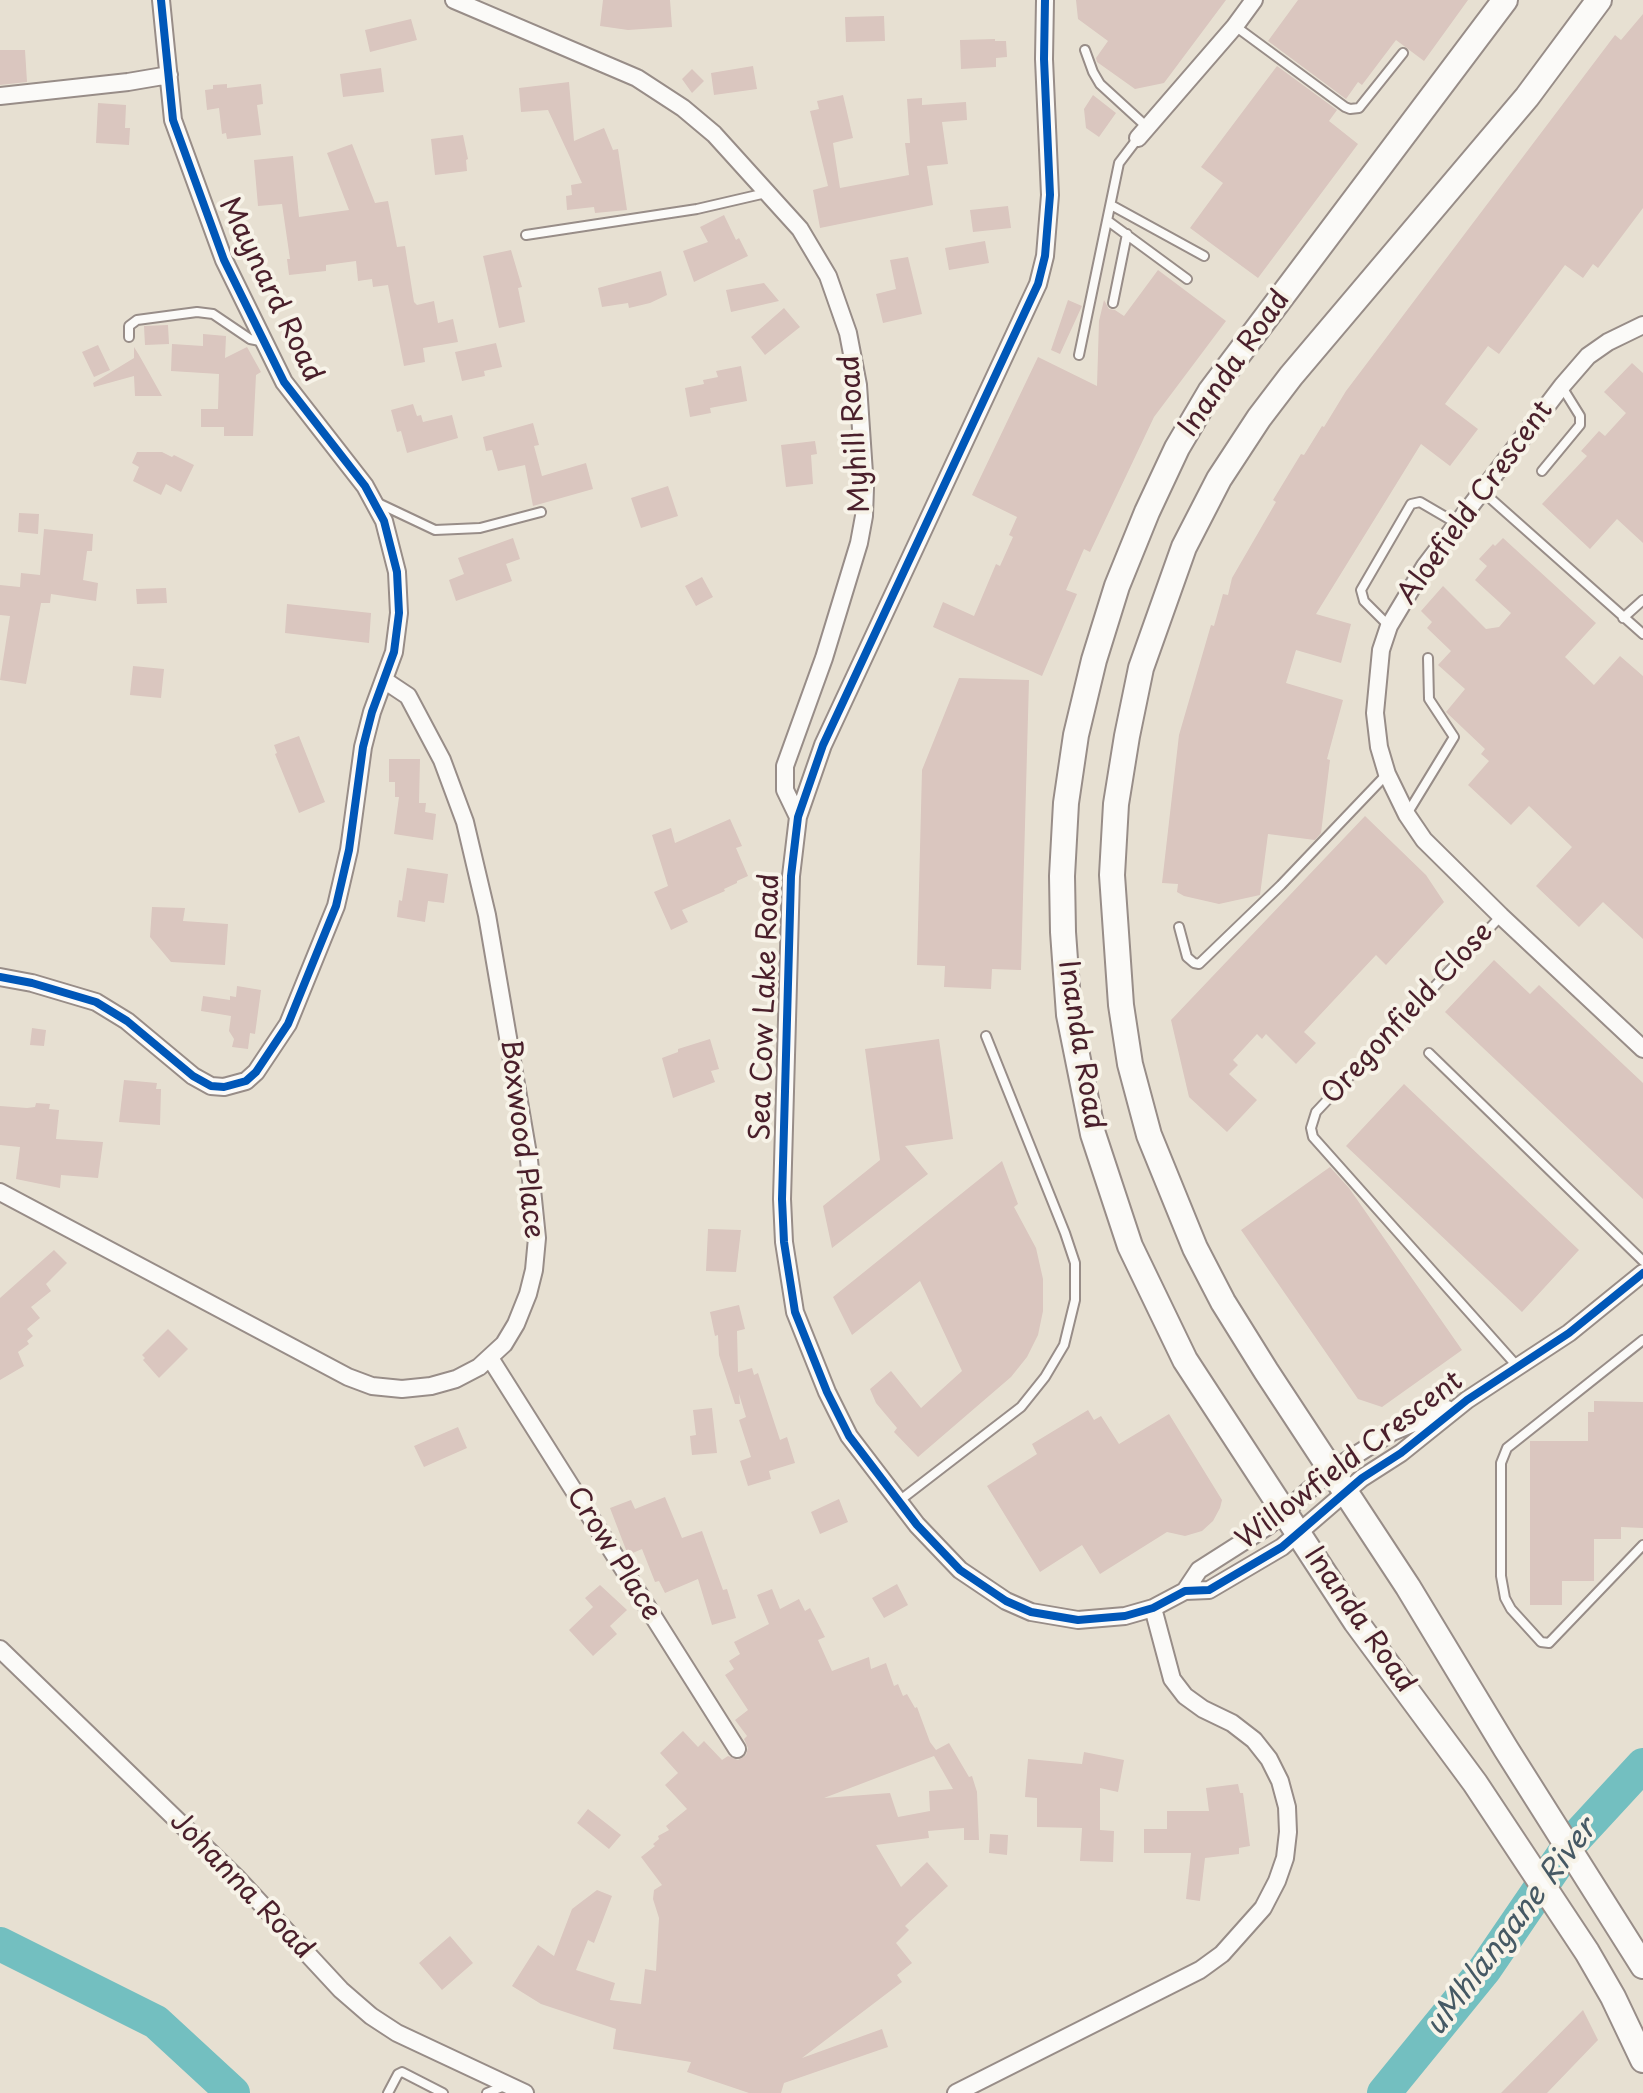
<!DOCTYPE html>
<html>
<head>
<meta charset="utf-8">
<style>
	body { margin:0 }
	canvas { display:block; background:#e7e0d2 }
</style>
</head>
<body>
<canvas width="1643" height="2093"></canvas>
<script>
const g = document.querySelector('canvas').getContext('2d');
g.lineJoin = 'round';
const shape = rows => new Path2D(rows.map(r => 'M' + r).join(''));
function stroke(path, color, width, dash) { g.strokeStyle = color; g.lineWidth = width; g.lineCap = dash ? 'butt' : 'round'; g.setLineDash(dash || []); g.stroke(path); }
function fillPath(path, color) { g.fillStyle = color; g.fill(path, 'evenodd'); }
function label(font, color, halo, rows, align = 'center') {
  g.font = font + ' "Playpen Sans",sans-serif'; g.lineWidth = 8; g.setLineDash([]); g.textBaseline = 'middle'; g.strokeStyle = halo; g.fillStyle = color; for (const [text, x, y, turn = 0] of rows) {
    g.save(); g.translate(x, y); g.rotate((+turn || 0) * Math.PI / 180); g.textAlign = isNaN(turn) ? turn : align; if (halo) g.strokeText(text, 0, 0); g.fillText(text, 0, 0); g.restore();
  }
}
stroke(shape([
	[0,1944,156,2022,233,2093],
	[1384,2093,1485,1969,1571,1843,1643,1765]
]), '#73bfc0', 34);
fillPath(shape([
	[603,0,670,0,672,27,628,30,600,26],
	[1076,0,1226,0,1164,83,1135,89,1097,62,1096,58,1108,41,1078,19],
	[1298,0,1468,0,1424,61,1396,40,1362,85,1358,82,1346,99,1268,41],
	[1643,14,1643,208,1598,268,1593,264,1583,278,1565,265,1499,354,1488,346,1445,404,1478,429,1450,466,1421,444,1316,614,1351,624,1341,663,1296,650,1286,683,1343,700,1327,759,1330,760,1321,833,1315,840,1268,834,1260,895,1219,904,1184,896,1177,892,1178,884,1162,883,1179,735,1211,625,1214,626,1223,594,1228,595,1232,578,1276,502,1273,500,1301,454,1304,455,1322,426,1324,427,1346,391,1615,35,1621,40],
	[884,16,885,41,846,42,845,17],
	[411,19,417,40,370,52,365,30],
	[995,39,995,41,1006,41,1007,57,996,58,996,67,961,69,960,40],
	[0,50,25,50,27,82,0,85],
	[753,66,757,89,714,95,711,73],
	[1277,66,1337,110,1329,121,1358,144,1258,278,1190,228,1223,183,1201,167],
	[381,68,384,92,343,97,340,74],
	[692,69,704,81,692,93,682,79],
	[569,82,574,141,604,128,613,150,618,149,627,210,595,213,594,207,567,210,566,196,572,195,571,185,582,183,548,110,521,112,519,88],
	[227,84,227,88,261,84,263,104,257,105,261,135,227,139,226,133,222,134,219,108,207,110,205,90,213,89,213,85],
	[843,95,853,138,833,143,840,188,909,175,905,143,910,143,907,99,922,98,922,105,966,102,967,120,942,122,948,164,927,166,933,205,820,228,813,190,828,186,810,111,819,109,817,101],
	[1093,95,1116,113,1099,137,1086,128,1084,109],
	[98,103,126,105,125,128,130,128,129,145,96,143],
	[463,135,468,159,466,160,467,171,435,175,431,139],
	[352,144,375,203,388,201,397,247,405,246,414,302,417,305,434,301,438,323,453,319,458,342,423,348,425,362,404,366,388,285,373,287,372,279,358,281,356,261,326,265,326,271,289,275,287,259,290,259,282,204,258,206,254,160,293,156,299,217,349,210,327,153],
	[1008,206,1011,228,973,232,970,210],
	[724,215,736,240,739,238,748,256,694,282,683,251,708,242,700,227],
	[985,241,989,263,949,270,945,248],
	[511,250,522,287,518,288,525,322,499,328,483,256],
	[908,257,922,314,883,323,876,294,896,289,890,260],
	[1158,270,1226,321,1154,417,1090,552,1084,549,1066,590,1077,594,1042,676,933,627,943,602,974,616,996,564,1000,566,1013,537,1009,535,1017,517,972,495,1038,357,1097,386,1099,321,1104,300,1109,309,1115,310,1124,316],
	[661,271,667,295,650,303,629,308,628,303,602,307,598,288],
	[764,283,779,301,731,312,726,290],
	[1068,300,1082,306,1060,354,1051,350],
	[784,308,800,327,765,355,751,337],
	[168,325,169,344,145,345,144,326],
	[203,334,226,336,225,358,247,347,261,372,256,375,253,436,224,436,224,427,201,427,201,409,218,409,219,374,171,371,172,344,203,346],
	[496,343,502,367,484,371,485,376,462,381,455,352],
	[98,345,110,370,94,377,82,352],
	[134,347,139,355,162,396,135,396,134,376,94,387,93,383,134,358],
	[1632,363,1643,373,1643,543,1617,519,1590,549,1542,504,1587,456,1581,451,1599,431,1605,436,1626,413,1604,392],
	[741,366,747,401,710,408,711,413,690,417,685,388,704,384,703,380,718,377,716,371],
	[413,404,417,416,421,415,423,422,452,415,458,438,407,453,401,431,397,432,391,410],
	[533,423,539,445,534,446,542,476,586,463,593,489,533,506,525,465,498,471,492,450,486,451,483,437],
	[815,441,817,454,811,455,813,484,786,487,781,445],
	[137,452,162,452,172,457,174,455,194,465,181,492,166,484,161,495,133,481,139,467,132,463],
	[668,486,678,516,641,528,631,498],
	[19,513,39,514,38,534,18,532],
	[44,529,93,534,92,551,87,551,83,580,98,583,96,601,51,594,50,603,41,603,26,684,0,680,10,616,0,615,0,585,20,587,21,573,40,575],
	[513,538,520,559,506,564,512,581,456,601,449,580,464,574,458,558],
	[1503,538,1596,623,1565,657,1594,685,1620,656,1643,676,1643,939,1603,902,1579,927,1536,886,1572,847,1529,806,1511,825,1468,785,1489,761,1481,754,1485,749,1446,712,1465,689,1438,665,1451,651,1427,628,1432,622,1421,611,1443,586,1486,629,1499,627,1511,613,1475,580,1487,566,1479,559,1493,544,1495,546],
	[702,577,713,597,696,606,685,586],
	[166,588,167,603,137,604,136,589],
	[287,604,371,613,369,643,285,633],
	[133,666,164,669,161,698,130,695],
	[959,678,1029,680,1021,970,992,969,991,989,944,987,945,966,917,965,922,770],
	[299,736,325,802,299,813,275,754,277,753,274,745],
	[389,759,420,759,419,803,426,803,425,812,436,814,433,840,394,834,399,797,395,797,395,782,389,782],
	[1365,816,1426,875,1444,902,1386,965,1376,955,1304,1032,1316,1043,1296,1064,1266,1034,1262,1039,1257,1034,1233,1060,1238,1065,1229,1074,1257,1100,1227,1132,1189,1097,1171,1020],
	[730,819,742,846,736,848,748,876,737,881,737,883,724,889,725,891,682,910,688,922,671,930,654,892,668,886,652,835,671,828,675,843],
	[407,868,448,874,444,903,428,901,425,922,397,917,399,900,402,901],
	[152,907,185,908,183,921,228,924,225,965,171,962,150,937],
	[1494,960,1530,994,1539,985,1643,1083,1643,1199,1445,1012],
	[237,986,261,990,255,1034,250,1033,248,1049,232,1047,234,1039,229,1031,231,1016,201,1011,203,996,230,1000,230,996,236,997],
	[32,1028,46,1030,44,1046,30,1045],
	[710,1039,719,1069,711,1071,715,1082,673,1098,662,1058,678,1052,678,1049],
	[939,1039,953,1139,905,1146,928,1174,832,1248,823,1206,880,1160,865,1049],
	[124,1080,157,1083,156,1089,161,1089,160,1125,119,1122],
	[1404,1084,1579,1250,1522,1312,1346,1146],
	[36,1103,50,1104,49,1109,59,1110,56,1139,103,1142,98,1178,61,1175,60,1188,16,1179,20,1147,0,1145,0,1106,27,1108,35,1107],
	[1002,1161,1018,1204,1014,1207,1036,1248,1043,1279,1043,1311,1038,1335,1027,1357,1011,1377,918,1457,894,1432,897,1428,876,1403,870,1389,891,1371,921,1408,962,1371,920,1281,852,1335,833,1297],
	[1330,1167,1349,1188,1462,1350,1382,1407,1358,1399,1241,1230],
	[708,1229,741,1230,736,1272,706,1271],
	[54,1250,67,1263,46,1284,51,1291,31,1307,40,1318,27,1329,33,1336,27,1341,29,1344,18,1352,24,1366,0,1380,0,1298],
	[739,1305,745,1329,737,1331,738,1372,752,1368,754,1375,758,1373,780,1440,787,1437,795,1463,769,1471,771,1479,748,1486,740,1461,751,1457,739,1420,746,1417,739,1394,740,1404,735,1404,719,1355,718,1335,715,1336,710,1312],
	[168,1329,188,1349,159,1378,143,1360,145,1358,142,1355],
	[1594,1401,1643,1402,1643,1528,1621,1527,1621,1539,1594,1539,1594,1581,1562,1581,1562,1605,1530,1605,1530,1441,1588,1441,1588,1412,1594,1412],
	[712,1408,717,1453,692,1455,690,1436,696,1435,693,1410],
	[1088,1410,1094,1420,1101,1416,1119,1444,1169,1414,1222,1500,1220,1508,1213,1521,1202,1531,1185,1536,1167,1532,1100,1574,1082,1545,1040,1572,987,1486,1037,1454,1032,1444],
	[458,1427,467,1448,424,1467,414,1446],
	[665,1497,682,1538,702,1531,723,1590,727,1589,736,1618,712,1625,698,1579,665,1593,659,1581,655,1582,642,1549,628,1555,610,1508,631,1500,635,1509],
	[839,1499,848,1522,820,1534,811,1512],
	[897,1584,908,1605,884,1618,872,1598],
	[600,1585,627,1610,610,1626,617,1634,593,1656,569,1630,593,1607,585,1598],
	[772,1589,780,1609,799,1599,805,1611,810,1608,825,1637,818,1640,832,1671,869,1657,871,1669,886,1663,894,1686,898,1684,903,1696,907,1694,915,1708,917,1707,930,1742,936,1750,949,1743,969,1777,972,1776,977,1792,979,1840,964,1840,964,1828,928,1831,929,1838,876,1845,901,1887,927,1862,948,1886,905,1926,909,1930,896,1943,912,1963,897,1975,902,1982,802,2058,882,2029,888,2047,784,2083,781,2093,749,2093,687,2072,691,2062,613,2049,616,2029,541,2004,512,1986,538,1945,554,1956,572,1909,597,1890,612,1896,594,1943,588,1940,576,1970,615,1983,610,2000,641,2004,645,1969,656,1971,659,1918,653,1899,654,1890,662,1885,641,1857,655,1846,653,1844,659,1839,658,1836,669,1830,666,1826,687,1809,665,1785,678,1773,660,1753,683,1731,698,1747,704,1741,722,1760,728,1756,738,1760,746,1755,748,1748,744,1739,747,1736,735,1720,748,1710,725,1675,734,1669,729,1661,740,1654,734,1642,769,1624,757,1595],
	[934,1756,953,1789,929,1791,930,1811,898,1817,890,1793,824,1798],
	[1084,1752,1124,1760,1118,1792,1100,1788,1100,1830,1114,1831,1113,1862,1080,1861,1082,1828,1037,1827,1037,1798,1025,1797,1028,1759,1082,1764],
	[1238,1784,1240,1793,1243,1793,1250,1846,1239,1848,1239,1854,1205,1858,1200,1901,1186,1899,1191,1853,1144,1853,1144,1829,1167,1829,1167,1811,1209,1811,1206,1788],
	[588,1809,621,1835,609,1849,577,1823],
	[990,1834,1008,1835,1007,1855,989,1853],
	[450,1936,473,1963,442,1990,419,1963],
	[1583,2010,1598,2040,1547,2093,1501,2093]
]), '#dac6bf');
const lane = shape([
	[1235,26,1345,107,1350,109,1359,108,1403,53],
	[1085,50,1093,72,1100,84,1147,127],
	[1111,205,1204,256],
	[1108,221,1187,279],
	[526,235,697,209,766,193],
	[1113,303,1127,234],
	[129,337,129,326,137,320,197,312,213,314,250,339,265,342],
	[1079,355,1119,163,1138,138],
	[1542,471,1580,425,1580,416,1562,387],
	[1482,491,1643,634],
	[378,503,435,530,480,528,541,512],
	[1623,618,1643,600],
	[1389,626,1364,601,1361,590,1411,504,1420,502,1456,523],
	[1407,814,1454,737,1429,699,1428,658],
	[1501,916,1316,1112,1311,1128,1313,1137,1517,1366],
	[1179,927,1187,957,1194,963,1199,964,1281,885,1386,775],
	[1429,1053,1643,1261],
	[1643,1340,1507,1448,1501,1463,1501,1576,1505,1598,1511,1609,1541,1642,1549,1643,1643,1545],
	[899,1501,1021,1407,1045,1377,1064,1345,1075,1300,1075,1263,1065,1233,986,1036],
	[388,2093,398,2074,402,2072,443,2093],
	[487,2093,507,2085]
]);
const street = shape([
	[454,0,637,78,683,108,714,134,800,229,828,276,848,333,858,385,865,488,864,516,859,543,824,658,785,766,785,790,798,817],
	[1045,0,1044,59,1050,195,1045,256,1038,284,823,745,798,817,791,876,782,1199,784,1242,795,1312,827,1392,849,1436,917,1525,960,1570,1006,1601,1031,1612,1078,1620,1125,1616,1153,1608,1185,1591,1209,1590,1282,1547,1362,1478,1401,1453,1467,1400,1569,1333,1643,1273],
	[0,96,128,82,169,75],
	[1138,138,1235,26,1254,0],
	[1643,325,1608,342,1588,356,1562,386,1425,566,1389,626,1381,650,1375,713,1379,747,1387,774,1407,815,1424,840,1501,916,1643,1049],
	[0,977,32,983,96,1002,127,1021,193,1076,211,1086,224,1087,246,1081,256,1072,288,1024,336,906,349,850,363,747,372,712,394,652,399,613,397,572,384,521,365,486,284,382,224,260,173,120,161,0],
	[0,1192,348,1377,372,1386,402,1389,431,1386,456,1379,479,1367,504,1344,516,1324,528,1294,534,1270,537,1238,529,1160,487,915,465,822,442,760,408,696,384,680],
	[490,1358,737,1749],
	[1185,1591,1199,1570,1268,1526,1332,1470,1392,1432,1447,1409],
	[0,1649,238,1879,341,1990,371,2016,397,2033,525,2093],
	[956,2093,1200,1970,1222,1954,1263,1908,1277,1881,1285,1858,1288,1832,1287,1807,1280,1781,1269,1759,1254,1740,1232,1723,1203,1709,1185,1696,1172,1679,1153,1608]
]);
const secondary = shape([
	[1505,0,1210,392,1177,448,1147,512,1117,586,1094,660,1076,735,1066,803,1062,876,1063,932,1069,1015,1093,1134,1130,1246,1185,1360,1356,1622,1475,1783,1587,1952,1613,1997,1643,2060],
	[1599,0,1527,97,1291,376,1259,418,1219,479,1184,547,1141,668,1127,736,1116,804,1112,875,1121,1005,1130,1064,1149,1135,1195,1248,1223,1302,1266,1371,1408,1587,1506,1749,1643,1966]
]);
stroke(lane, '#988d88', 12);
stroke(street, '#988d88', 20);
stroke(secondary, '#988d88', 28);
stroke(lane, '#fbfaf8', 8);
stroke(street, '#fbfaf8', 16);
stroke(secondary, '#fbfaf8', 24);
stroke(shape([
	[1045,0,1044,59,1050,195,1045,256,1038,284,823,745,798,817,791,876,782,1199,784,1242,795,1312,827,1392,849,1436,917,1525,960,1570,1006,1601,1031,1612,1078,1620,1125,1616,1153,1608,1185,1591,1209,1590,1282,1547,1362,1478,1401,1453,1467,1400,1569,1333,1643,1273],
	[0,977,32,983,96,1002,127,1021,193,1076,211,1086,224,1087,246,1081,256,1072,288,1024,336,906,349,850,363,747,372,712,394,652,399,613,397,572,384,521,365,486,284,382,224,260,173,120,161,0]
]), '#0057b8', 8);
label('28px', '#4a1f2b', '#f7f3e8', [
	["Maynard Road",270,290,64],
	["Inanda Road",1235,364,-55],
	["Myhill Road",856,434,-94],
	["Aloefield Crescent",1476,503,-54],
	["Sea Cow Lake Road",766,1007,-88],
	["Oregonfield Close",1408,1014,-47],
	["Inanda Road",1080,1045,81],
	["Boxwood Place",521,1139,83],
	["Willowfield Crescent",1350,1461,-37],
	["Crow Place",613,1554,58],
	["Inanda Road",1359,1620,55],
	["Johanna Road",241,1886,46]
]);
label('italic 30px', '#465964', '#f7f3e8', [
	["uMhlangane River",1512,1928,-53]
]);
</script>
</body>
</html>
